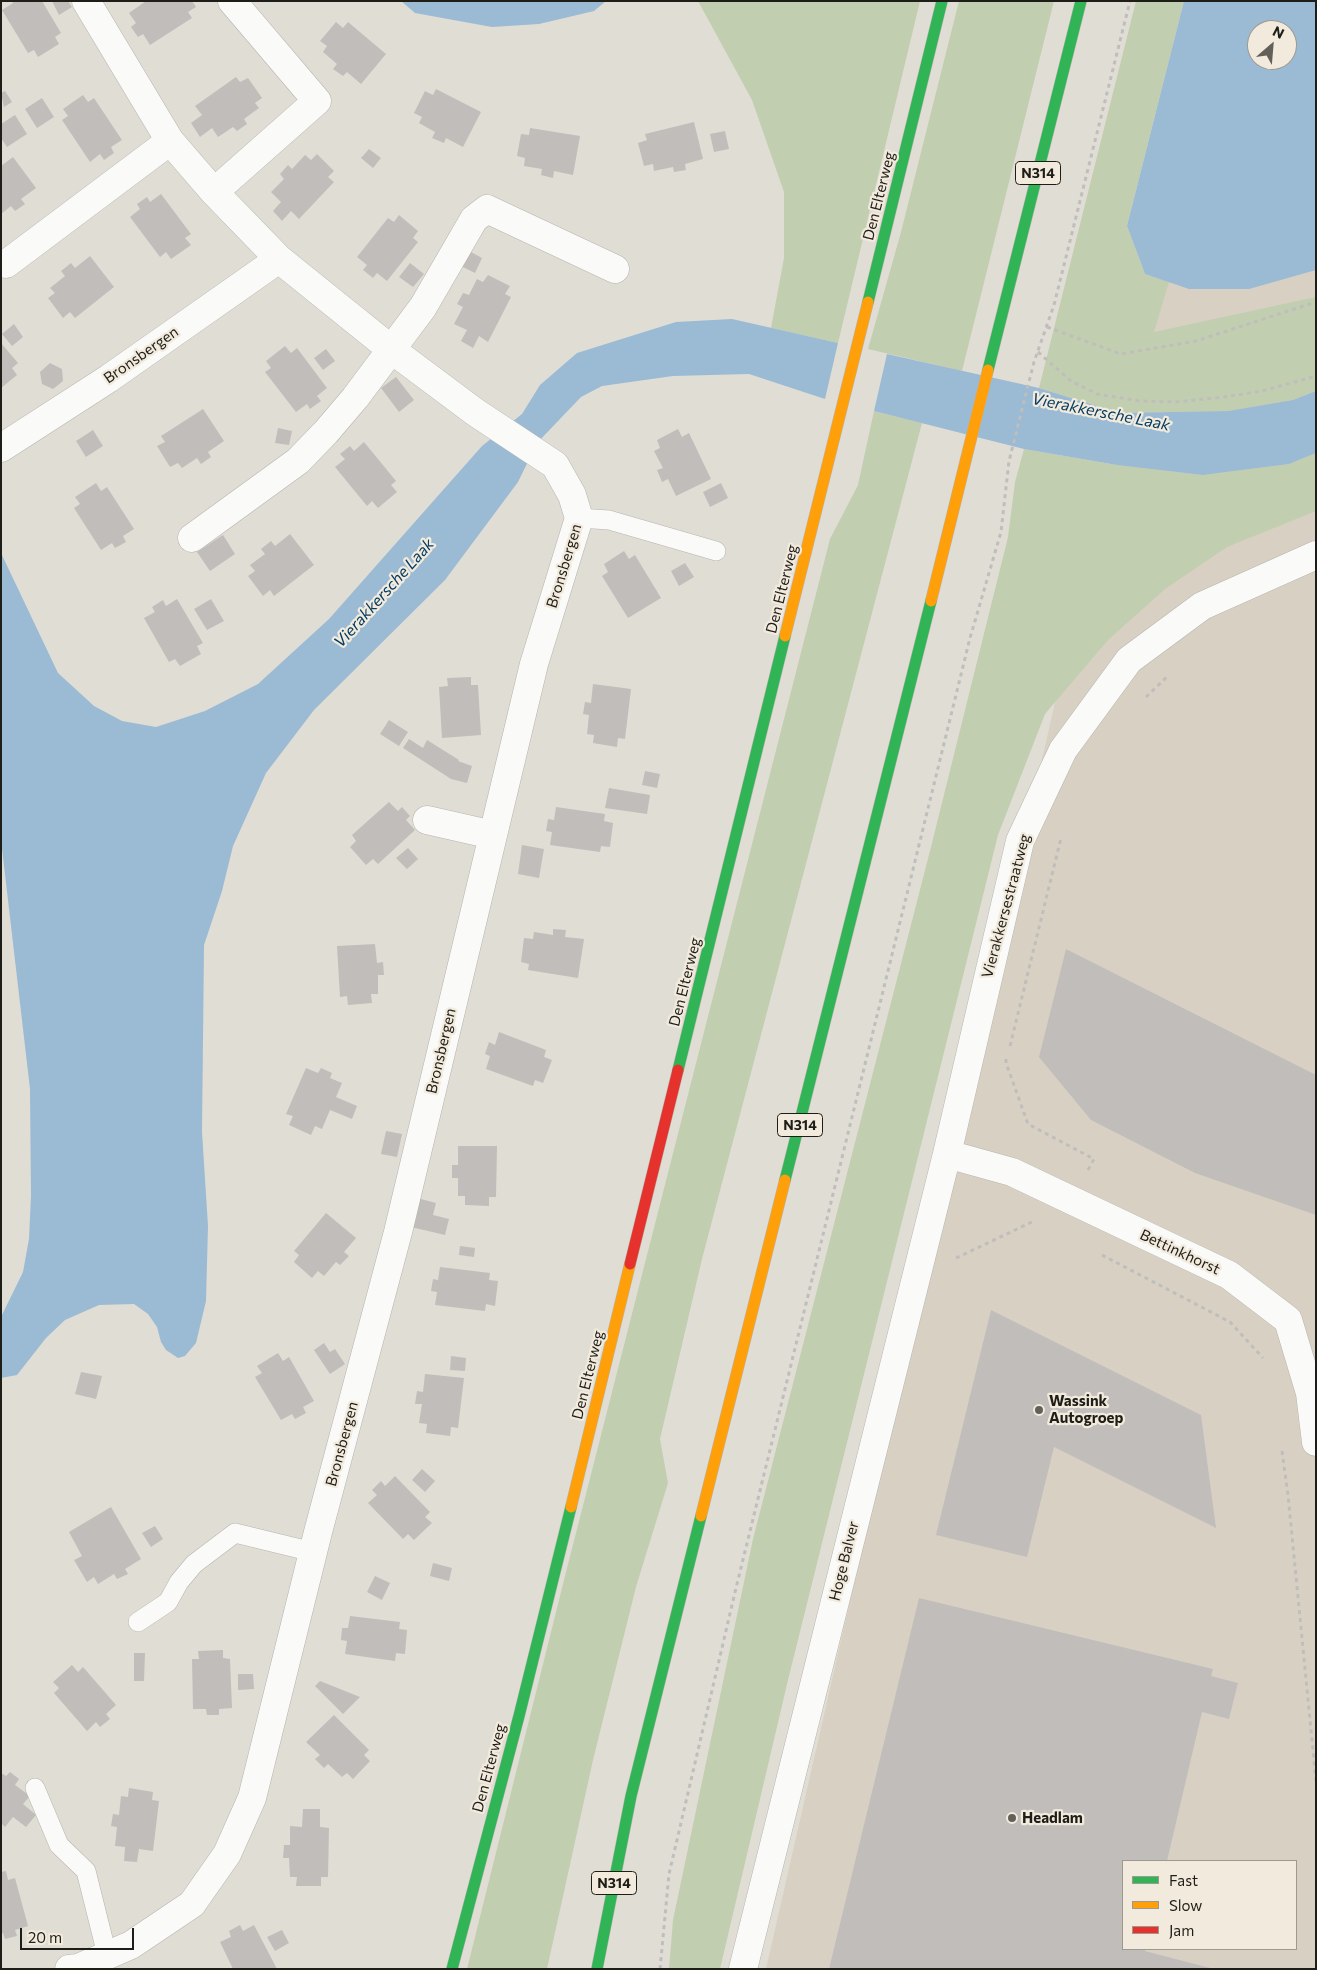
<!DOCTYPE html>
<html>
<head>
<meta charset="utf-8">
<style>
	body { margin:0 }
	#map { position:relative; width:1317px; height:1970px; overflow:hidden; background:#e0ddd5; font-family:Commissioner,sans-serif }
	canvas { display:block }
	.frame { position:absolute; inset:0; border:2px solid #1f1d18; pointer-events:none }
	.legend { position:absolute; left:1122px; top:1860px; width:175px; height:90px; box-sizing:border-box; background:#f2ebdd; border:1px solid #9e998e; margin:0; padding:6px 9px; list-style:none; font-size:15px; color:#1f1d18 }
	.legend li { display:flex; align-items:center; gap:10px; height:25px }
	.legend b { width:25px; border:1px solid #9e998e }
	.north { position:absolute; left:1247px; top:20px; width:50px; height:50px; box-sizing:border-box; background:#f2ebdd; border:1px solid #9e998e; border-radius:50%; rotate:27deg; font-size:14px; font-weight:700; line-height:20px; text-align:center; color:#1f1d18 }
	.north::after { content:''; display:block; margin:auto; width:18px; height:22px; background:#63605a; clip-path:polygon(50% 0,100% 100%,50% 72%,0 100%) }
	.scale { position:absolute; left:20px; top:1928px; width:114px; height:22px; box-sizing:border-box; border:2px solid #1f1d18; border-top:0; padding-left:6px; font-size:15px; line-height:18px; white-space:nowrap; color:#1f1d18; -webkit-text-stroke:4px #f2ebdd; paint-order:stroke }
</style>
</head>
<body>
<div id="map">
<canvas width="1317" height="1970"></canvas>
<div class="frame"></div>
<ul class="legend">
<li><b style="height:6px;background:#30b455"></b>Fast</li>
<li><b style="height:6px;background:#ff9f0a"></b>Slow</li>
<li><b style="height:6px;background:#e5322d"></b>Jam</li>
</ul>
<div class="north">N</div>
<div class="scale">20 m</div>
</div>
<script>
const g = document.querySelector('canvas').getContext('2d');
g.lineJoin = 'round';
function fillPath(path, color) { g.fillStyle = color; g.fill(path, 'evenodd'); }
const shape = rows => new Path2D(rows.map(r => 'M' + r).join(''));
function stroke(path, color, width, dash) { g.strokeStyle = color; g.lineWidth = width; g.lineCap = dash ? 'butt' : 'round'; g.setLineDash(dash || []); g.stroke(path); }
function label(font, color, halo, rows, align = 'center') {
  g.font = font + ' Commissioner,sans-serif'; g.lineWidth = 4.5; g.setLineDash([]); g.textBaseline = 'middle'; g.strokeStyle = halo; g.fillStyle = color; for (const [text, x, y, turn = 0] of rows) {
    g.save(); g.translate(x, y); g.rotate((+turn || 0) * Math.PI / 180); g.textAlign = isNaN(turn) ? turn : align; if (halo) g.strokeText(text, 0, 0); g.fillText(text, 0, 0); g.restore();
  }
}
fillPath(shape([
	[1215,1,1316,1,1316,1969,766,1969],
	[1257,30,1287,30,1287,60,1257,60],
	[1123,1861,1296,1861,1296,1949,1123,1949]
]), '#d8d1c3');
fillPath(shape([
	[698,1,920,1,838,343,771,328,784,258,784,192,752,100],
	[959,1,1054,1,962,371,868,349,901,232],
	[1136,1,1184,1,1127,226,1145,274,1169,282,1154,332,1316,297,1316,391,1293,400,1228,411,1119,413,1039,388],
	[874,411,922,423,702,1259,660,1439,668,1483,636,1587,593,1760,547,1969,467,1969,565,1576,830,539,858,485],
	[1024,449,1117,465,1203,475,1289,464,1316,453,1316,511,1227,547,1165,589,1108,640,1045,714,998,835,788,1680,720,1969,669,1969,673,1920,753,1539,931,847,1008,537,1015,482]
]), '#c2ceb0');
fillPath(shape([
	[401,1,606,1,594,11,539,24,492,27,415,13],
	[1184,1,1316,1,1316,270,1249,289,1189,289,1145,274,1127,226],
	[1257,30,1287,30,1287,60,1257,60],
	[732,319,838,343,825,399,749,374,673,376,602,386,581,397,537,443,518,482,445,580,314,710,266,773,233,846,222,891,204,945,202,1132,208,1226,206,1301,196,1343,185,1356,178,1358,166,1350,161,1342,157,1327,148,1314,134,1304,99,1305,65,1320,46,1338,17,1375,1,1378,1,1317,23,1272,29,1239,31,1196,30,1089,1,840,1,553,58,673,94,706,122,721,156,727,205,711,258,684,329,619,482,446,522,414,540,385,577,353,676,322],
	[887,354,1039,388,1119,413,1228,411,1293,400,1316,391,1316,453,1289,464,1203,475,1117,465,1024,449,874,411]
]), '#9bbad4');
fillPath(shape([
	[12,1,42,1,61,33,55,37,59,44,38,57,34,50,28,53,2,10,13,3],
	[52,1,68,1,72,7,59,15],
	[146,1,192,1,196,7,188,12,192,18,150,45,143,34,138,37,131,27,136,23,129,13],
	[336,22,343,28,348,22,386,54,361,84,347,72,343,76,333,69,337,64,323,52,327,46,320,41],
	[236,77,240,82,248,78,262,98,255,103,259,108,244,119,247,124,237,131,233,127,218,137,212,128,200,137,191,123,202,115,195,106],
	[436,89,481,112,463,147,446,138,444,143,432,138,435,132,419,123,422,117,414,113,425,91,433,95],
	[5,91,12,102,4,107,1,93],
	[83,95,88,102,94,98,122,140,111,147,114,153,104,160,100,154,90,162,62,120,68,116,63,109],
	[42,98,54,117,37,128,25,109],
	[15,115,27,134,7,147,1,138,1,124],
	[694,122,703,159,685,164,686,170,674,172,673,167,654,171,653,164,644,166,638,143,647,140,645,134],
	[530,128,580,136,573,175,554,171,553,178,541,175,542,169,524,166,525,158,517,156,521,134,529,135],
	[725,131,729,149,714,152,710,134],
	[369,149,381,158,373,168,361,158],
	[317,154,334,171,328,177,334,182,299,219,291,211,282,221,273,211,281,202,271,192,284,179,280,174,288,165,292,169,305,155,311,160],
	[13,157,36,188,21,199,25,204,15,211,11,206,1,214,1,166],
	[161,194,191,234,185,238,191,245,171,259,166,252,160,257,130,217,140,209,137,204,147,197,150,202],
	[399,215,418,231,413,238,418,242,387,281,377,273,373,278,363,270,367,265,357,257,388,218,394,222],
	[469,251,482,258,475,273,461,266],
	[90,256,114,287,75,318,70,312,63,318,48,298,55,293,50,288,65,276,61,271,71,263,75,268],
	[410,263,424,274,413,287,399,277],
	[488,275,510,286,505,294,511,297,488,342,479,336,473,348,461,341,467,330,454,324,463,307,457,304,463,293,469,295,477,279,483,282],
	[14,324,23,337,12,346,2,334],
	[1,343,18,363,12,368,17,375,1,388],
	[285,346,291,353,297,348,327,388,317,396,321,401,310,409,307,404,296,412,265,372,271,368,266,361],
	[326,349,335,361,323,370,314,358],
	[50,363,62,369,63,381,53,389,42,384,40,372],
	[396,377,414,400,399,412,381,388],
	[203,409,224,441,208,452,211,457,201,464,197,458,182,468,178,463,170,467,157,446,165,442,161,436],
	[278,428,292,431,289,445,275,443],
	[678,429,682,437,689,433,711,479,676,496,668,479,662,482,657,470,663,468,654,451,660,448,657,440],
	[93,430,103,446,86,457,76,441],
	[364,442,396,481,391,485,397,492,378,508,372,501,367,506,335,467,345,459,340,454,350,446,354,451],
	[96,483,101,491,107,487,134,529,123,536,126,542,115,548,112,543,101,550,74,508,80,504,75,497],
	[721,483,728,498,710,507,703,492],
	[290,534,314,565,274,596,270,590,263,596,248,576,255,571,250,565,265,554,261,549,271,541,275,546],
	[223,535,235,554,210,571,197,552],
	[624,551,629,559,635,555,661,598,628,618,602,576,608,572,604,564],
	[685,563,694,577,679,586,671,571],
	[177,599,203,643,197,646,201,654,180,666,175,659,169,662,144,618,155,612,152,607,163,600,166,606],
	[211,599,224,621,207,630,194,609],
	[471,677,471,685,478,685,481,735,442,738,439,687,448,686,447,678],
	[593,684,631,689,625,739,618,738,617,747,593,743,594,735,587,734,589,715,583,714,585,702,591,703],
	[389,720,408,732,399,746,380,734],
	[409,739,423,748,427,740,459,760,458,761,472,766,467,783,451,779,403,748],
	[645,771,660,774,657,788,642,785],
	[609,788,650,795,647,814,605,808],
	[389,802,398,811,402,807,410,816,406,820,415,830,378,864,373,859,366,865,350,847,356,841,352,835],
	[556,807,605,814,604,821,613,823,610,847,601,846,600,852,550,845,552,832,546,831,548,819,554,820],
	[522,845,544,849,539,878,518,874],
	[408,848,418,859,407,869,396,858],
	[553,929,566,930,565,937,584,939,578,978,528,970,529,964,521,962,524,938,533,939,534,932,553,935],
	[375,944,377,963,383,962,384,975,378,975,378,994,371,994,372,1003,348,1005,347,996,340,997,337,946],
	[1066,949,1316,1075,1316,1215,1195,1173,1091,1120,1039,1057],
	[499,1032,546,1050,544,1057,552,1060,543,1083,535,1080,533,1086,486,1069,490,1056,485,1054,489,1042,495,1045],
	[306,1068,318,1073,321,1068,332,1073,330,1078,342,1083,336,1097,357,1106,352,1119,330,1110,322,1129,315,1126,311,1135,289,1125,293,1116,286,1114],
	[386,1131,402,1134,397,1157,381,1154],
	[458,1146,497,1146,496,1197,489,1197,489,1206,465,1205,465,1196,458,1196,458,1178,452,1178,452,1165,458,1165],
	[417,1198,436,1203,433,1215,449,1219,445,1235,411,1227],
	[326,1213,356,1238,344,1252,349,1256,340,1265,336,1262,324,1276,318,1271,312,1278,294,1262,299,1255,294,1251],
	[460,1246,475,1248,474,1257,459,1255],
	[440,1267,490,1273,489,1280,498,1281,495,1306,486,1304,485,1311,435,1305,437,1292,431,1291,433,1279,438,1280],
	[991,1310,1201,1415,1216,1528,1054,1447,1027,1557,936,1535],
	[324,1343,330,1352,335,1349,345,1364,330,1374,314,1350],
	[278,1353,283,1361,289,1357,314,1401,303,1407,306,1413,295,1419,292,1414,281,1420,255,1377,262,1373,257,1366],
	[451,1356,466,1358,465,1371,450,1370],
	[81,1372,102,1376,96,1399,75,1394],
	[425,1374,464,1378,458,1428,451,1427,450,1436,426,1433,427,1424,419,1423,422,1404,415,1404,417,1391,423,1392],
	[422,1469,435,1481,425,1492,412,1480],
	[395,1476,430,1512,425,1517,432,1523,414,1540,408,1534,403,1539,368,1503,377,1495,372,1490,381,1481,385,1486],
	[111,1507,141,1559,125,1569,128,1574,117,1579,114,1574,98,1584,94,1577,87,1582,74,1560,82,1556,69,1532],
	[155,1526,163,1539,151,1547,142,1533],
	[433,1563,452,1568,449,1581,430,1576],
	[375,1576,390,1583,382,1600,367,1592],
	[919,1598,1213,1669,1211,1676,1238,1683,1229,1719,1202,1712,1167,1861,1123,1861,1123,1949,1145,1949,1145,1951,1214,1969,829,1969],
	[350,1616,400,1622,399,1629,407,1630,405,1654,396,1653,395,1661,345,1654,347,1641,341,1640,342,1628,348,1628],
	[223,1650,223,1658,230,1659,232,1708,219,1709,219,1715,207,1715,206,1709,193,1709,192,1659,199,1659,198,1651],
	[134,1653,145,1653,144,1681,134,1681],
	[72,1665,78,1672,83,1667,116,1705,106,1714,110,1719,100,1727,96,1722,87,1731,54,1693,59,1688,53,1682],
	[238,1674,253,1674,254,1689,238,1690],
	[320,1681,360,1697,343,1714,315,1686],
	[334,1715,369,1750,364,1755,370,1761,353,1779,347,1773,342,1777,328,1764,324,1768,315,1759,320,1755,306,1742],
	[10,1772,19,1779,15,1785,30,1796,23,1804,36,1815,26,1827,13,1817,5,1827,1,1823,1,1773,6,1776],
	[129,1788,153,1792,152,1800,159,1801,153,1851,139,1849,137,1862,124,1861,125,1847,115,1846,117,1827,111,1826,113,1814,119,1815,121,1796,128,1797],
	[303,1809,320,1809,320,1827,329,1828,328,1877,321,1877,321,1886,296,1886,297,1877,290,1877,289,1858,283,1858,284,1845,290,1845,290,1826,302,1827],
	[6,1871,8,1880,15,1878,28,1926,15,1930,17,1936,5,1939,3,1933,1,1933,1,1872],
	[240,1925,243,1931,254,1925,277,1969,233,1969,220,1942,231,1937,229,1931],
	[282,1930,289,1943,275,1951,267,1937]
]), '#c0bdbb');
const lane = shape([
	[579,518,609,520,716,551],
	[138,1622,168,1602,179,1582,194,1564,235,1533,313,1552],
	[35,1788,59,1845,86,1871,107,1955]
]);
const street = shape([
	[214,192,317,101,232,1],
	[6,264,170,141],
	[1,448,108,379,279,259,214,192,170,141,86,1],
	[192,538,298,461,326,432,355,398,423,307,474,219,487,209,615,269],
	[427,820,493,835],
	[947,1154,1012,1172,1229,1275,1288,1320,1310,1393,1316,1442],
	[69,1969,78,1968,131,1945,192,1904,227,1854,252,1798,318,1532,398,1232,534,664,579,518,572,495,555,465,475,412,392,350,279,259],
	[743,1969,947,1154,1020,841,1063,750,1129,660,1202,606,1316,555]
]);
const fast = shape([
	[868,302,942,1],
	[988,370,1081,1],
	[678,1070,785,636],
	[785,1180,931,601],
	[452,1969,519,1716,571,1507],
	[597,1969,631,1796,701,1516]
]);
const slow = shape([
	[931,601,988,370],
	[785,636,868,302],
	[571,1507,630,1264],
	[701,1516,785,1180]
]);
const jam = shape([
	[630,1264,678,1070]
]);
stroke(lane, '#b7b4ae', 20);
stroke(street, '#b7b4ae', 29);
stroke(fast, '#b7b4ae', 12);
stroke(slow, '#b7b4ae', 12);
stroke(jam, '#b7b4ae', 12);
stroke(shape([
	[1047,327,1121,354,1196,341,1316,302],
	[1038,352,1071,381,1097,394,1140,401,1176,402,1224,397,1262,391,1316,376],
	[1146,697,1169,675],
	[1010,1046,1061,838],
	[1006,1059,1006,1063,1028,1124,1094,1159,1088,1170],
	[1102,1255,1230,1322,1263,1358],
	[956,1258,1034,1221],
	[1282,1451,1288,1495,1316,1781],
	[660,1969,669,1874,736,1588,970,638,1001,532,1009,461,1034,362,1054,305,1130,1]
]), '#bfbebc', 3, [4, 4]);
stroke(lane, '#fafaf9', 19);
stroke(street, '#fafaf9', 28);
stroke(fast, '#30b455', 11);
stroke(slow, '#ff9f0a', 11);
stroke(jam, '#e5322d', 11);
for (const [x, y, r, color] of [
	[1039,1410,5,"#63605a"],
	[1012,1818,5,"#63605a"]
]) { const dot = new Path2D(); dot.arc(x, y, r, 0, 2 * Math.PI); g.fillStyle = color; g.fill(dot); stroke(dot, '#f2ebdd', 2); }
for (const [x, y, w] of [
	[1038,173,45],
	[800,1125,45],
	[614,1883,45]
]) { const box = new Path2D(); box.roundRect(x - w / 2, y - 11.5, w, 23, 4); g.fillStyle = '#f2ebdd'; g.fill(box); stroke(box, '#1f1d18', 1); }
label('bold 14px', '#1f1d18', null, [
	["N314",1038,173],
	["N314",800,1125],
	["N314",614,1883]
]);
label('15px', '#1f1d18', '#f2ebdd', [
	["Den Elterweg",879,196,-76],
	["Bronsbergen",141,355,-35],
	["Bronsbergen",564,566,-73],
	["Den Elterweg",782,589,-76],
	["Vierakkersestraatweg",1006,906,-75],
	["Den Elterweg",685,982,-76],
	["Bronsbergen",441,1051,-77],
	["Bettinkhorst",1180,1252,25],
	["Den Elterweg",588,1375,-76],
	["Bronsbergen",342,1444,-75],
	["Hoge Balver",844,1561,-76],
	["Den Elterweg",489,1768,-75]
]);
label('bold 15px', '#1f1d18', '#f2ebdd', [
	["Wassink",1049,1401],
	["Autogroep",1049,1418],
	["Headlam",1022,1818]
], 'left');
label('italic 16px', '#043c62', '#f2ebdd', [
	["Vierakkersche Laak",1101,412,11],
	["Vierakkersche Laak",384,593,-48]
]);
</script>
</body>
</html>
